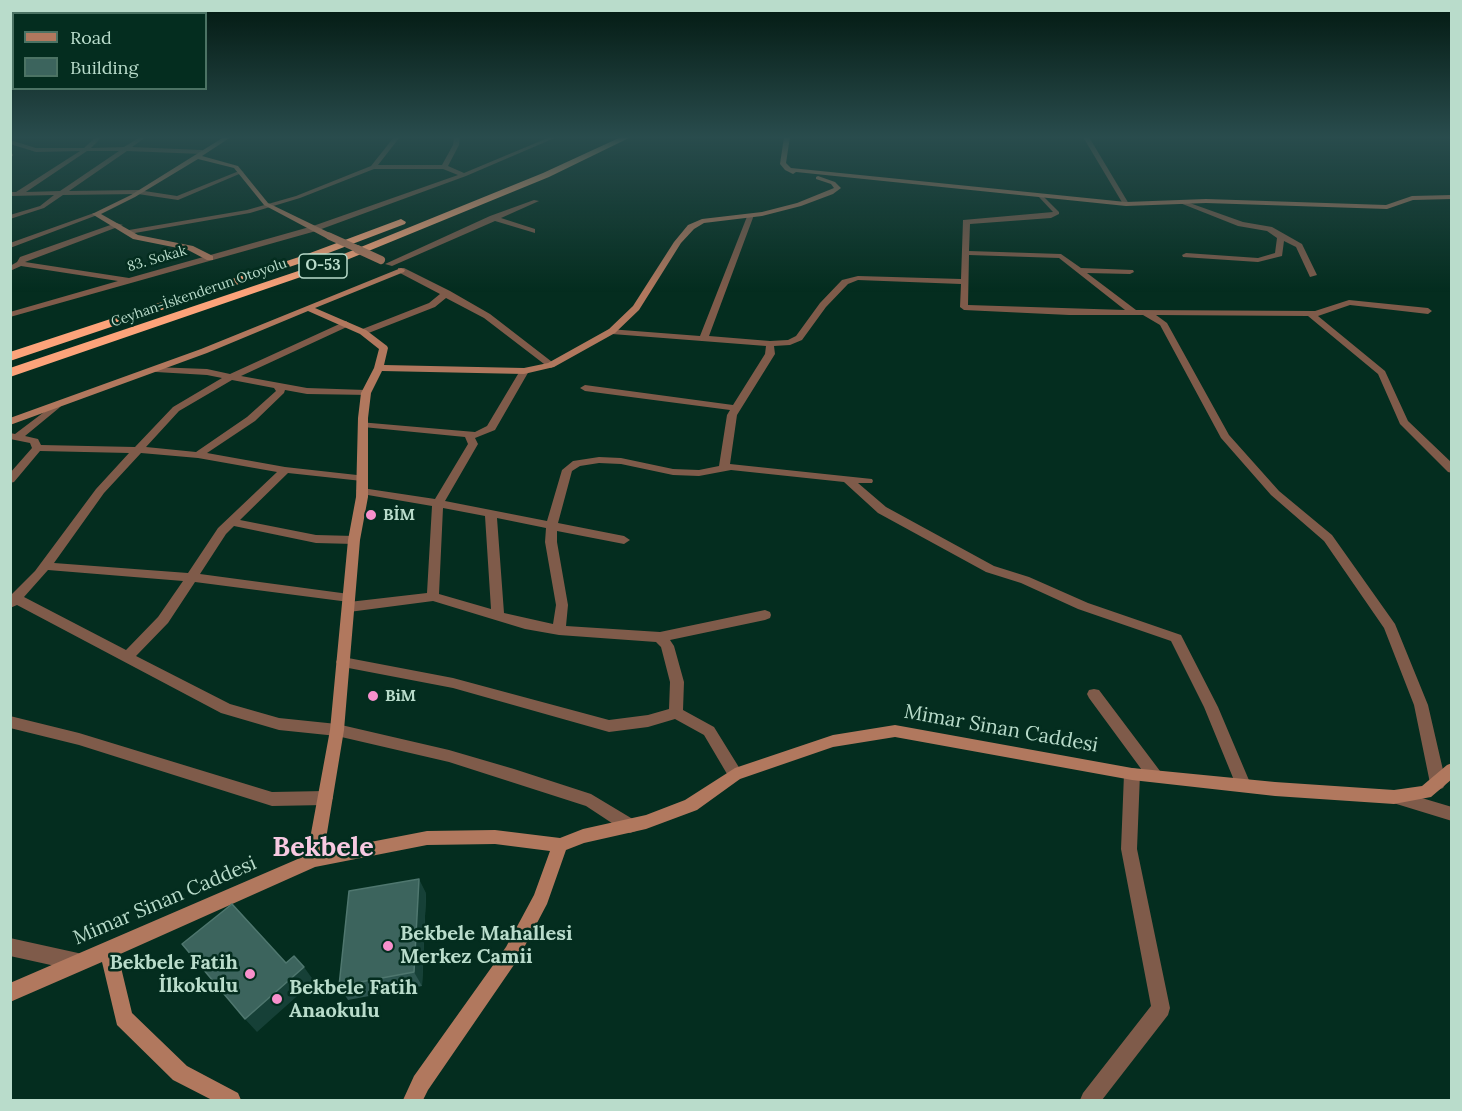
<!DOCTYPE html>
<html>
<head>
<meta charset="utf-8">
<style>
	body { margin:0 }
	#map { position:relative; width:1462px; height:1111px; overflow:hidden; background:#042d1f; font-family:Lora,serif }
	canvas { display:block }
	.frame { position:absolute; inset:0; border:12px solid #b9dccb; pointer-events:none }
	.legend { position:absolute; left:12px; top:12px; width:195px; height:78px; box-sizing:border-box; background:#042d1f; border:2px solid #4c7364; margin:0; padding:8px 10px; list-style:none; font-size:18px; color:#b9dccb }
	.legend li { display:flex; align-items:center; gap:12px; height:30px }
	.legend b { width:30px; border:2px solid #4c7364 }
</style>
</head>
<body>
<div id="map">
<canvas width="1462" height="1111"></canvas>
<div class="frame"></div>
<ul class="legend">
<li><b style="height:8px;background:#b1785e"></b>Road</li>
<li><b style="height:16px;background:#3c645d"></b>Building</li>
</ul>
</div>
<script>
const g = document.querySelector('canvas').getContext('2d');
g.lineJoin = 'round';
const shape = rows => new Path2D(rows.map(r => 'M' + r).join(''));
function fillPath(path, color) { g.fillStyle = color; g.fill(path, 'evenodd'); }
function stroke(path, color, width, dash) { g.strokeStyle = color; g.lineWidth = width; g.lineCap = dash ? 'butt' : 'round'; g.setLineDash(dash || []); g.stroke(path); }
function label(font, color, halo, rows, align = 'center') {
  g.font = font + ' Lora,serif'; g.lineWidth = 5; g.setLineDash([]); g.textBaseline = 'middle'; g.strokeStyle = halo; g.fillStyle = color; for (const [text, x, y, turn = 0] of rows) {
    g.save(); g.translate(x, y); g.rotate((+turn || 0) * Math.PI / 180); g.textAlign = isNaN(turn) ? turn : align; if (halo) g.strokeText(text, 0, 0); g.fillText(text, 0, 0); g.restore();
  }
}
fillPath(shape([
	[96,137,102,137,91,148,124,147,140,137,146,137,132,147,202,150,205,152,202,154,127,151,69,191,138,190,177,196,239,171,244,172,178,200,138,194,63,195,44,208,10,219,10,215,40,206,54,195,10,196,10,192,16,192,80,151,36,152,10,144,10,140,36,148,84,148,96,137],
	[87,151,119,151,60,191,26,192,87,151],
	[394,137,400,137,378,165,442,165,453,145,454,137,460,137,459,145,448,166,464,173,550,137,557,137,466,176,316,231,10,317,10,312,118,281,21,266,10,271,10,266,17,262,20,257,116,223,123,225,25,262,129,278,313,226,458,175,443,169,374,169,300,198,250,213,129,234,125,232,129,230,247,210,296,196,371,166,394,137],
	[1083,137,1089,137,1129,204,1128,205,1123,204,1083,137],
	[10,153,13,154,13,156,10,157,10,153],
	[1041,194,1059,212,1059,214,1051,218,970,224,969,251,1061,254,1081,268,1133,270,1134,272,1130,274,1087,273,1136,310,1315,311,1349,300,1428,308,1432,311,1428,314,1350,305,1318,316,1385,371,1408,421,1452,463,1452,473,1448,472,1400,424,1378,374,1308,316,1156,315,1167,323,1229,435,1279,491,1332,535,1395,624,1428,705,1446,783,1443,788,1438,790,1433,788,1430,783,1414,705,1384,628,1324,541,1271,495,1221,438,1160,325,1143,315,1069,315,964,310,960,307,961,284,858,280,848,284,826,307,802,340,790,345,774,346,775,354,737,415,730,464,872,479,873,481,872,483,858,483,886,507,994,566,1029,577,1088,603,1181,635,1218,707,1251,785,1248,790,1243,792,1238,790,1204,707,1171,641,1078,609,1021,583,986,572,878,513,844,482,731,470,699,476,673,475,621,464,599,463,580,466,572,471,558,523,624,536,630,540,624,544,557,531,557,542,568,605,566,626,660,632,765,610,770,612,771,615,770,618,765,620,670,640,674,646,684,682,683,710,714,727,740,769,743,774,740,779,735,780,730,779,704,735,675,719,648,727,609,732,453,688,338,666,336,662,338,658,343,657,453,678,609,720,648,715,669,709,670,682,661,647,656,642,559,635,525,629,433,601,349,612,344,610,343,607,344,604,349,602,427,593,432,506,362,494,356,491,358,489,362,488,435,499,468,444,465,437,363,427,358,424,359,422,475,432,487,426,521,369,527,369,529,371,495,430,475,438,478,444,445,501,547,521,562,470,573,461,599,457,621,458,673,469,699,470,719,466,727,415,730,410,585,391,580,388,585,385,733,405,765,354,766,346,612,334,608,331,609,329,700,336,748,214,754,215,709,336,770,341,788,340,796,336,820,303,842,280,858,276,961,279,963,220,1053,212,1038,196,1041,194],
	[969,255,1059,258,1125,310,968,305,969,255],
	[443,508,485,516,491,609,439,594,443,508],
	[497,518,546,528,545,542,556,605,553,624,504,613,497,518],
	[534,200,539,201,501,218,535,229,535,233,495,221,392,266,385,264,490,216,534,200],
	[1180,201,1184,201,1243,222,1272,227,1302,244,1317,275,1310,277,1296,247,1284,241,1282,256,1258,262,1183,257,1182,255,1186,253,1258,258,1275,253,1277,238,1267,231,1238,226,1180,203,1180,201],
	[94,213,100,214,10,248,10,243,94,213],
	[398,268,404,268,450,291,490,314,556,365,551,368,548,367,484,318,446,298,435,307,366,334,360,334,360,330,429,303,440,294,398,272,398,268],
	[346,321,350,324,349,326,241,376,307,388,366,390,369,391,369,395,307,394,285,390,284,393,255,421,207,453,285,467,366,476,367,478,362,481,288,473,240,520,316,535,354,536,360,540,354,544,316,543,234,526,226,534,200,574,349,594,353,595,355,598,353,601,349,602,195,582,168,623,136,656,230,704,279,718,337,724,449,750,514,769,591,794,636,821,638,826,636,831,630,833,624,831,586,806,449,762,337,736,279,730,221,713,17,605,10,608,10,596,35,571,96,489,129,453,40,451,14,482,10,483,10,473,32,448,30,443,10,439,10,433,15,434,56,403,61,406,59,408,25,436,38,439,41,445,135,447,173,407,222,378,207,375,156,372,153,371,153,367,207,369,230,374,346,321],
	[232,380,274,388,276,391,247,417,196,452,146,447,179,411,232,380],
	[141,453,198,458,277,472,218,528,188,573,54,563,104,493,141,453],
	[48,570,183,581,158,617,126,650,24,597,48,570],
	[1094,689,1099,690,1160,771,1163,776,1160,781,1155,782,1150,781,1089,698,1087,694,1089,690,1094,689],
	[10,716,79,733,272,792,325,791,330,793,333,798,330,803,325,805,272,806,79,745,10,728,10,716],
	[1132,768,1137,769,1140,774,1137,849,1170,1008,1168,1015,1102,1100,1080,1100,1083,1093,1151,1006,1121,849,1124,774,1127,769,1132,768],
	[1395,790,1452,807,1452,821,1390,802,1387,797,1390,792,1395,790],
	[10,938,78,953,84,956,87,962,84,968,78,971,10,956,10,938]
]), '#7f5b4a');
fillPath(shape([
	[224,137,231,137,202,156,238,166,268,203,332,234,332,238,326,238,264,205,234,168,198,159,135,197,101,214,138,235,193,246,213,256,213,260,207,260,188,250,133,239,92,214,131,195,224,137],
	[784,137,790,137,786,163,791,168,1126,202,1206,199,1386,205,1412,196,1452,195,1452,199,1413,200,1387,209,1206,203,1126,206,796,172,793,174,785,170,780,164,784,137],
	[1447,137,1452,137,1452,139,1448,138,1447,137],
	[818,176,835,182,841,188,833,194,801,206,762,216,704,223,694,229,681,243,639,310,615,333,554,367,524,374,382,371,371,393,368,418,368,497,360,540,344,730,324,851,427,831,495,830,560,838,583,829,646,815,685,800,735,768,833,735,895,725,1132,768,1275,782,1394,790,1422,786,1447,765,1452,763,1452,779,1431,797,1394,804,1275,796,1132,780,895,737,833,747,740,779,697,810,646,829,584,843,566,850,547,904,518,959,428,1090,423,1100,403,1100,414,1076,506,947,534,895,550,851,495,844,427,845,315,867,118,955,132,1013,187,1066,238,1093,241,1100,212,1100,173,1080,117,1025,102,962,10,1002,10,983,307,855,330,730,348,540,356,497,358,418,361,393,374,368,379,349,360,334,308,311,207,353,10,425,10,418,201,349,401,268,405,270,404,272,315,308,366,330,387,346,388,348,384,365,524,368,548,363,609,329,633,306,674,242,688,225,702,219,762,212,797,203,834,188,831,184,816,179,816,177,818,176]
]), '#b1785e');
fillPath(shape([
	[621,137,631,137,549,177,327,268,10,377,10,368,319,264,543,173,621,137],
	[401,219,406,222,405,224,310,260,10,361,10,352,302,256,401,219]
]), '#fca37a');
stroke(shape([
	[329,236,360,250]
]), '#b1785e', 7);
stroke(shape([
	[357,249,381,260]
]), '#b1785e', 8);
fillPath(shape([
	[426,893,422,986,348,1000,339,986]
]), '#2d5650');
fillPath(shape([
	[419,879,426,893,422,986,414,972],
	[304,967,314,981,257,1032,245,1019]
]), '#164037');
const building = shape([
	[419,879,414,972,339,986,349,891,419,879],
	[232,904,286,963,294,956,304,967,245,1019,182,944,232,904]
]);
fillPath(building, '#3c645d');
stroke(building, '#4f776f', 1.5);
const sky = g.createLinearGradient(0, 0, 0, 292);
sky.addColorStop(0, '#021911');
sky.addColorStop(0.47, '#294c4d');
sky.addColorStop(1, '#294c4d00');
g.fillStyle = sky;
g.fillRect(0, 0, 1462, 292);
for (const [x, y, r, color] of [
	[371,515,6,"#f890cc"],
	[373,696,6,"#f890cc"],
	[388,946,6,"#f890cc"],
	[250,974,6,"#f890cc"],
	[277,999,6,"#f890cc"]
]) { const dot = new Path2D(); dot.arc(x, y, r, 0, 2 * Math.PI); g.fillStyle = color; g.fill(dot); stroke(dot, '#042d1f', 2); }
label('14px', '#b9dccb', '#042d1f', [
	["83. Sokak",157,259,-16],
	["Ceyhan-İskenderun Otoyolu",199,293,-19]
]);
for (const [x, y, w] of [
	[323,266,48]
]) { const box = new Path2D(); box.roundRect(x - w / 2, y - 12, w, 24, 4.5); g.fillStyle = '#042d1f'; g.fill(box); stroke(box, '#b9dccb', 1.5); }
label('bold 15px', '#b9dccb', null, [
	["O-53",323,266]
]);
label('bold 16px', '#b9dccb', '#042d1f', [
	["BİM",383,515],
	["BiM",385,696]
], 'left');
label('20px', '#b9dccb', '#042d1f', [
	["Mimar Sinan Caddesi",1001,729,10],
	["Mimar Sinan Caddesi",165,901,-23]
]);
label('bold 20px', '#b9dccb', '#042d1f', [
	["Bekbele Mahallesi",400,934],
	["Merkez Camii",400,957],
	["Bekbele Fatih",238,963,"right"],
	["İlkokulu",238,986,"right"],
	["Bekbele Fatih",289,988],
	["Anaokulu",289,1011]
], 'left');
label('bold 27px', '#f7c9e1', '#042d1f', [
	["Bekbele",323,848]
]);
</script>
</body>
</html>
